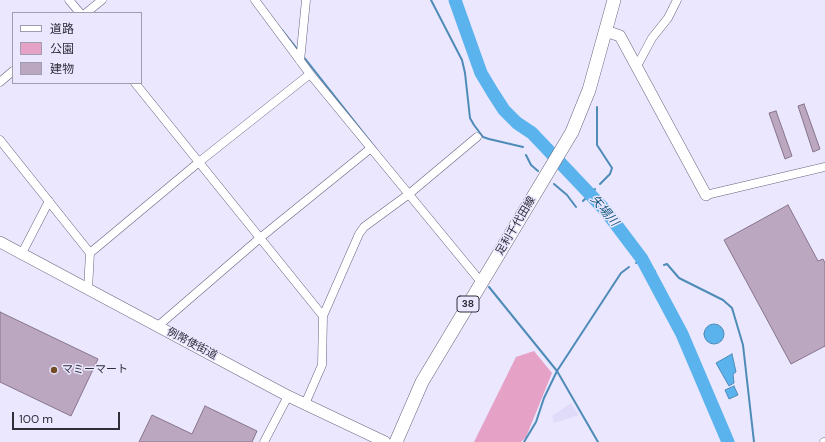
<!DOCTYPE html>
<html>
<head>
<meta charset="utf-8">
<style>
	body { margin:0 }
	#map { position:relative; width:825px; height:442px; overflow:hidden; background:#eae7ff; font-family:"DM Sans","Noto Sans JP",sans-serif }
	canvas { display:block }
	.legend { position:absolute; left:12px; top:12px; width:130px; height:72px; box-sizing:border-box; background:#eae7ff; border:1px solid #9f9daf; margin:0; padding:5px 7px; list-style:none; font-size:12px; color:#2e2d38 }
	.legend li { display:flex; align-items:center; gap:8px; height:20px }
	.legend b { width:20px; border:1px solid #9f9daf }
	.scale { position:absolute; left:12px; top:412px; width:108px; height:18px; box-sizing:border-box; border:2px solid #2e2d38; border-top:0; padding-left:5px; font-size:12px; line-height:14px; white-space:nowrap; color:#2e2d38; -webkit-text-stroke:3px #eae7ff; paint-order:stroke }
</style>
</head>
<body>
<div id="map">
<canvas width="825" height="442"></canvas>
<ul class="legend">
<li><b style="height:5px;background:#fff"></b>道路</li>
<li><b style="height:11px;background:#e5a1c6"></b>公園</li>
<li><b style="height:11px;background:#bba8c0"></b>建物</li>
</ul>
<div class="scale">100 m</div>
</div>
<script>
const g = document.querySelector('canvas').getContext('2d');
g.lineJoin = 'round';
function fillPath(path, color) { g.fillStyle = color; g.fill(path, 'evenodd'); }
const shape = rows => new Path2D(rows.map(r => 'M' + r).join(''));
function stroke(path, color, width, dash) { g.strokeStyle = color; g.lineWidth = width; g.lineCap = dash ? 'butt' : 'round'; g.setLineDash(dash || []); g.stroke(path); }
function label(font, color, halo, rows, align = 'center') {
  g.font = font + ' "DM Sans","Noto Sans JP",sans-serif'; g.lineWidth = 3; g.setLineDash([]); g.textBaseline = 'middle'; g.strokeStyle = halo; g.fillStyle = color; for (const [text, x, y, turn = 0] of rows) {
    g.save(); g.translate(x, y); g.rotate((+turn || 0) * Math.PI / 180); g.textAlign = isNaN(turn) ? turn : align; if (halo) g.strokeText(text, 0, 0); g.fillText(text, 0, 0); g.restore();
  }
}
fillPath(shape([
	[571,403,579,415,554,423,552,416]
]), '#e0dbf9');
fillPath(shape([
	[534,351,552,373,526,437,521,442,474,442,516,357]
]), '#e5a1c6');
const water = shape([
	'704 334a10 10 0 1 1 20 0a10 10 0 1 1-20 0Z',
	[732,354,736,372,733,374,734,383,729,386,716,363,732,354],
	[734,386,738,395,729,399,725,390,734,386]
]);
fillPath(water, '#5bb3ed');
stroke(water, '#4e8bb7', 1);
stroke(shape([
	[431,0,462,60,465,73,470,118,474,125,483,137,489,139,523,147],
	[282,30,298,50],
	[303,56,377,150],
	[597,107,597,145,612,168,610,174,600,184],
	[526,155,531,165,538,171],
	[554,184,567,195,576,207],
	[583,201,595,189],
	[636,263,642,259],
	[664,265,667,264,679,278,723,300,732,308,743,345,754,442],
	[650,274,655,271],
	[489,287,557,371,598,442],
	[524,442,536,422,544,398,557,371,621,273,629,267]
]), '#4e8bb7', 2);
stroke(shape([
	[455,0,481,73,493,93,504,110,517,123,532,133,605,210,642,259,682,334,728,442]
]), '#5bb3ed', 13);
const building = shape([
	[804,104,820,149,813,152,798,106,804,104],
	[776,111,792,156,785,159,769,113,776,111],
	[788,205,818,261,823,259,825,263,825,346,791,364,724,240,788,205],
	[0,312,98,359,71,416,0,382,0,312],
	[205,406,257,431,252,442,139,442,152,415,192,434,205,406]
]);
fillPath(building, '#bba8c0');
stroke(building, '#87748b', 1);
const street = shape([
	[69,0,80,13],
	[255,0,310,74,481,282],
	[86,13,102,0],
	[300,61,306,0],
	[637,66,652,38,668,18,677,0],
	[0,82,13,71],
	[135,83,323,316],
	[0,140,90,253,88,289],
	[706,195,825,167],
	[90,253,199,162,310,74],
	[21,255,49,201],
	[158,326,260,238,371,148],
	[305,404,322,365,323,316,359,234,364,227,409,194,477,137],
	[264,442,288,396],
	[824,442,825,442]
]);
const secondary = shape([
	[606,31,620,36,706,195],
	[0,242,288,396,385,442]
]);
const primary = shape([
	[396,442,422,382,572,132,589,90,614,0]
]);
stroke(street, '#67637d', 9);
stroke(secondary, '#67637d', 12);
stroke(primary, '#67637d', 14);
stroke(street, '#fff', 8);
stroke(secondary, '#fff', 11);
stroke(primary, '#fff', 13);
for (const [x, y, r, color] of [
	[54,370,4,"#724d28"]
]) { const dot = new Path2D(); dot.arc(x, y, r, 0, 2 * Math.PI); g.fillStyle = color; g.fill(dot); stroke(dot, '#eae7ff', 1.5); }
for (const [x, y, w] of [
	[468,304,22]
]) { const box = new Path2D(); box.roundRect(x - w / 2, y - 8, w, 16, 3); g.fillStyle = '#eae7ff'; g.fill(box); stroke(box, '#2e2d38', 1); }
label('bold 10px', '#2e2d38', null, [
	["38",468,304]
]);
label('11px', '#2e2d38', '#eae7ff', [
	["足利千代田線",516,226,-59],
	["例幣使街道",192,344,28]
]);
label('11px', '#2e2d38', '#eae7ff', [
	["マミーマート",62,370]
], 'left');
label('italic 12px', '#12567c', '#eae7ff', [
	["矢場川",604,211,50]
]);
</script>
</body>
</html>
